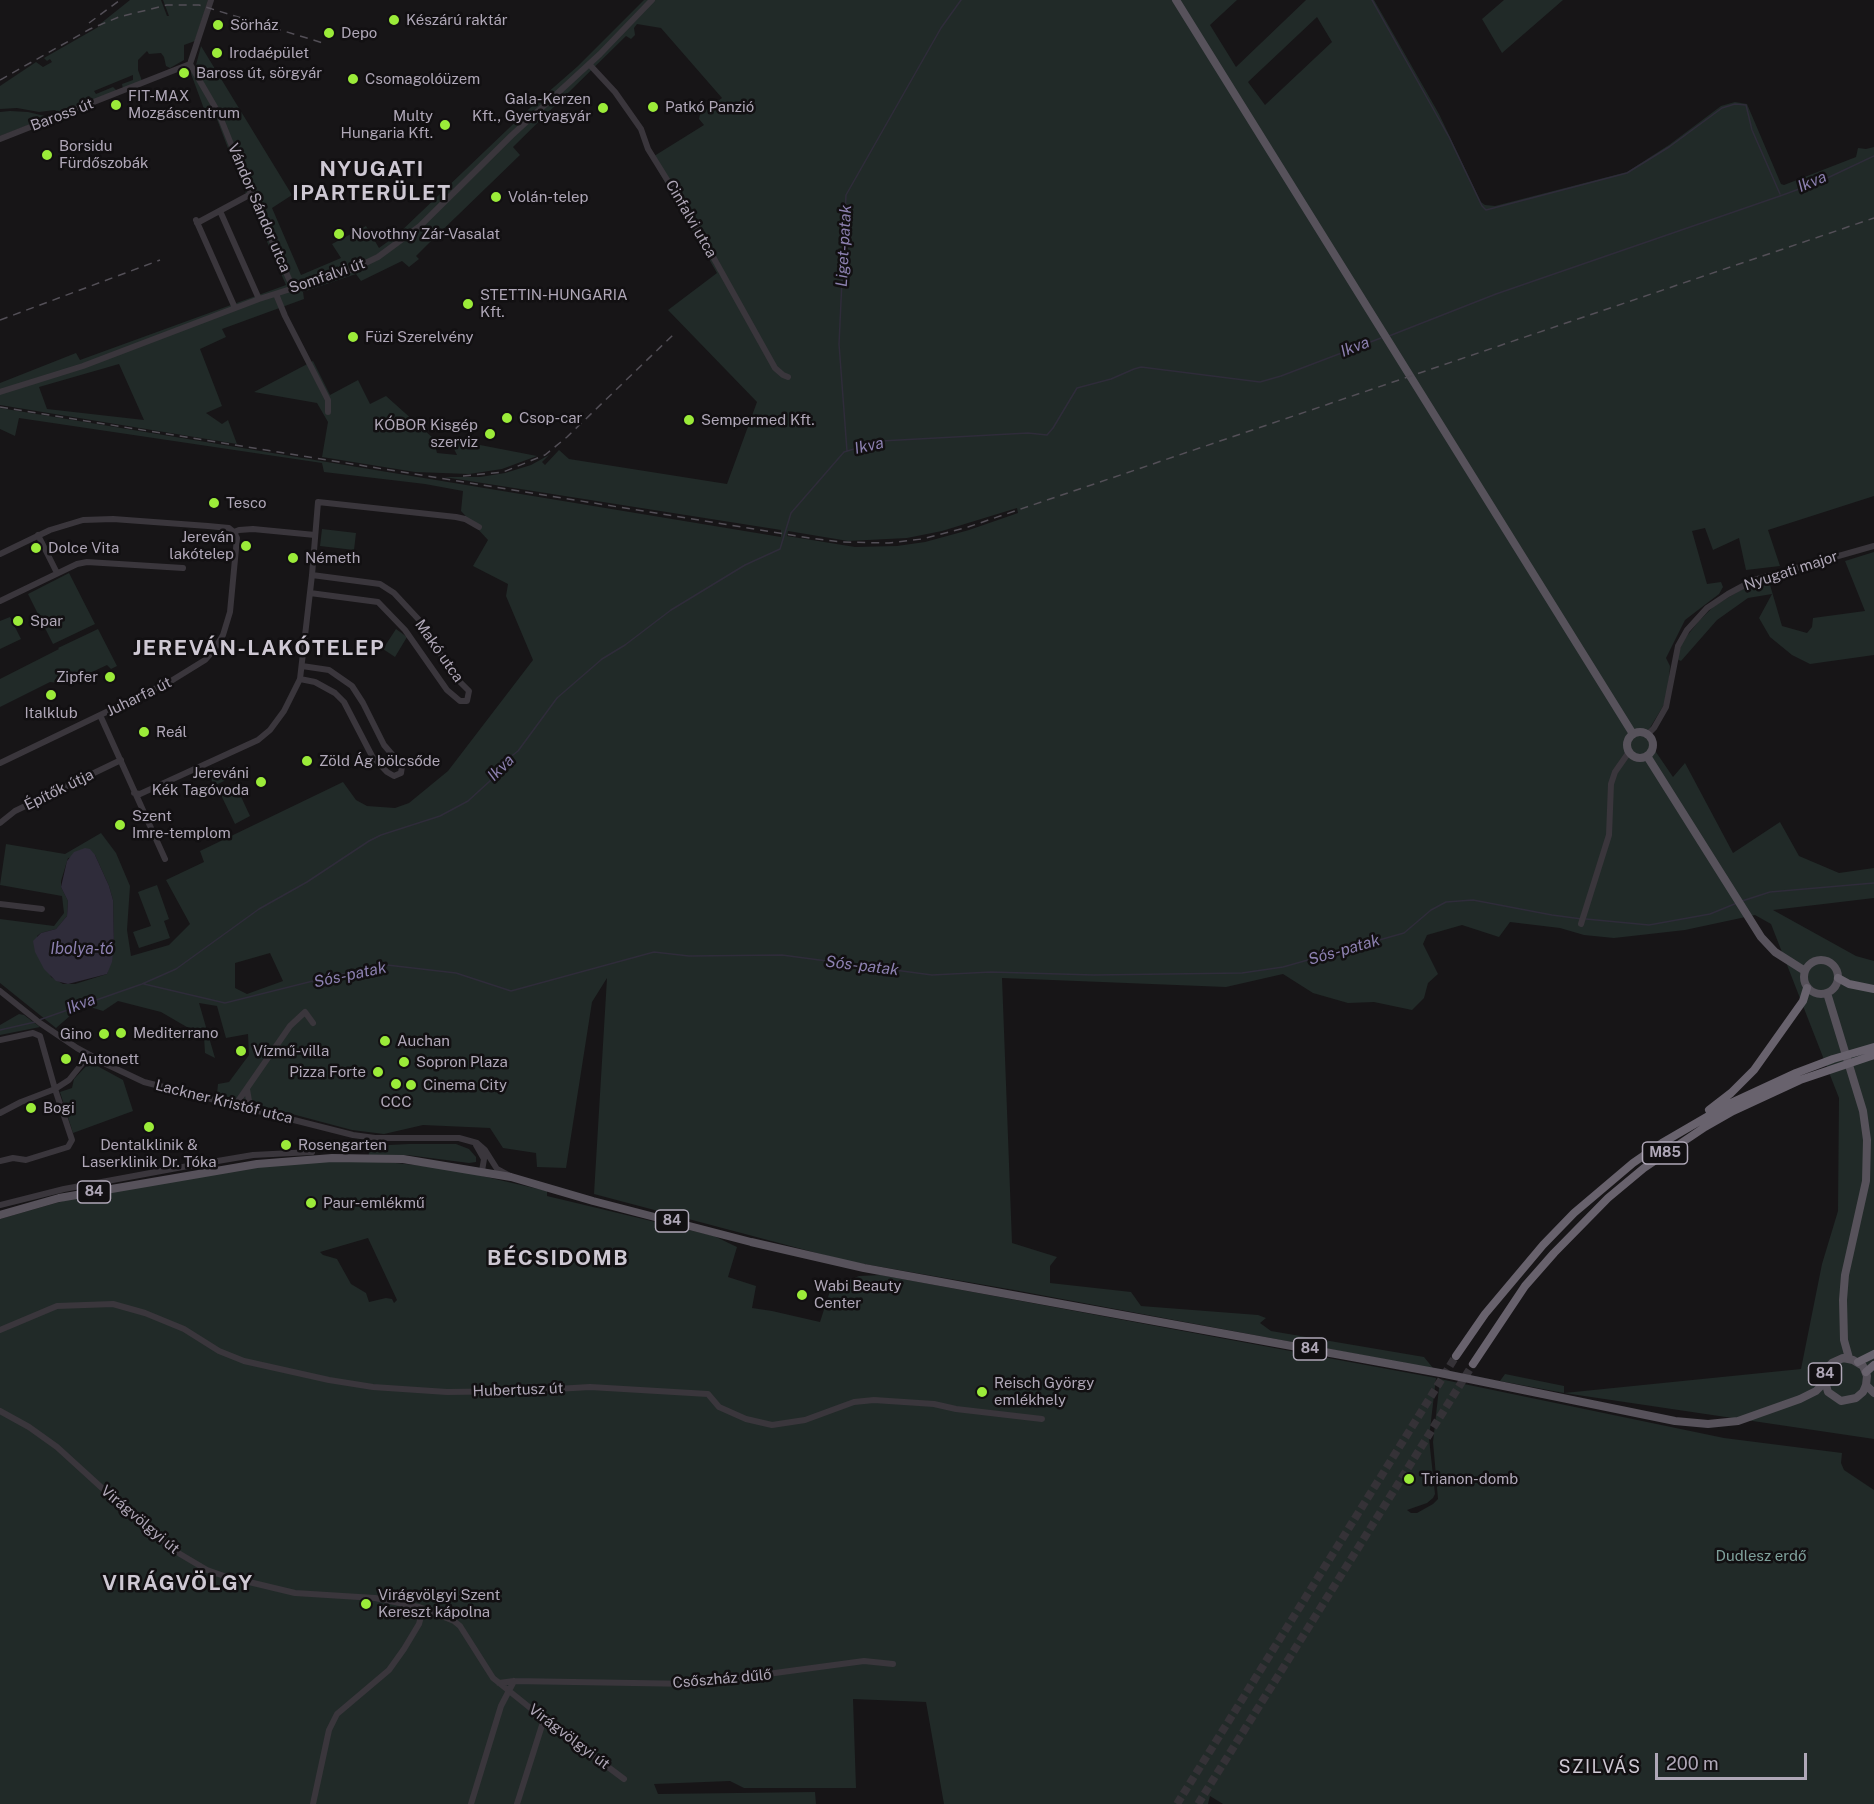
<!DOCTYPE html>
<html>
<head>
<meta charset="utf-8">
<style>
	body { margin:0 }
	#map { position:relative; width:1874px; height:1804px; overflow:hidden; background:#171517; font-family:"Public Sans",sans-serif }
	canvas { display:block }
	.scale { position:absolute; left:1655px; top:1753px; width:152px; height:27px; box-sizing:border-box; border:3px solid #afa7b7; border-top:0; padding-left:8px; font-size:18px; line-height:21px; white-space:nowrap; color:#afa7b7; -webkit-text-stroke:4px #121012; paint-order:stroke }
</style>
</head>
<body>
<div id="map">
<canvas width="1874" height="1804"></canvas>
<div class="scale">200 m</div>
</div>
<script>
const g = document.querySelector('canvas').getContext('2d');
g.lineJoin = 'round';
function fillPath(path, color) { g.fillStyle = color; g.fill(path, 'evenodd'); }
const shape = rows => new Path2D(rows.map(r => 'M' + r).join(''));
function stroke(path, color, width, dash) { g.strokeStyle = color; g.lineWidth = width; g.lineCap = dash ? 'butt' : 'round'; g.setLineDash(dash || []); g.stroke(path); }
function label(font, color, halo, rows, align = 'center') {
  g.font = font + ' "Public Sans",sans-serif'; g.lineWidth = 5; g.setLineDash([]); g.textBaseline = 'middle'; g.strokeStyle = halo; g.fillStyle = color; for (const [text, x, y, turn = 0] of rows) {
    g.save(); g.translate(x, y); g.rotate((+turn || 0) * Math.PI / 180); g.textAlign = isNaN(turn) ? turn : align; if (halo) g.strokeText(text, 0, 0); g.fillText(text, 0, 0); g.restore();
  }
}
fillPath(shape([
	[130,0,161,0,167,16,169,16,163,0,208,0,195,41,184,45,184,60,170,68,166,66,164,57,161,53,149,54,147,51,138,60,138,70,142,81,123,89,122,84,133,80,133,75,94,91,96,94,113,87,117,91,59,113,55,110,39,112,17,108,0,109,0,86,36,62,43,67,52,62,50,59,47,61,44,58,100,26,100,24],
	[644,0,1237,0,1210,25,1236,67,1306,0,1374,0,1439,114,1481,202,1485,205,1495,206,1627,172,1669,145,1721,106,1735,102,1747,104,1781,184,1784,185,1856,157,1858,148,1866,149,1874,147,1874,496,1768,530,1780,566,1746,570,1739,538,1713,550,1705,528,1692,531,1707,584,1721,582,1723,587,1719,594,1685,620,1666,658,1670,666,1668,691,1665,703,1645,736,1673,777,1685,763,1733,853,1780,822,1799,856,1839,873,1874,868,1874,898,1773,910,1856,956,1874,961,1874,1439,1564,1393,1014,1290,847,1261,594,1194,607,978,592,1002,566,1168,537,1167,536,1153,503,1148,490,1128,423,1125,384,1134,352,1130,217,1094,218,1084,229,1082,249,1055,248,1034,226,1038,217,1006,199,1003,215,1058,205,1053,204,1037,161,1012,118,1001,103,1011,90,1007,71,1015,56,1028,0,983,0,919,54,926,64,913,62,896,0,885,6,844,65,854,101,833,116,853,130,886,127,930,131,956,169,945,190,924,166,880,204,862,200,851,343,782,356,800,367,806,395,808,409,803,448,771,533,660,506,596,508,584,473,566,488,540,461,511,463,491,425,484,324,472,322,463,19,418,15,436,0,429,0,408,781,537,781,530,444,477,480,477,505,473,531,465,549,455,542,462,545,465,559,450,569,459,727,484,757,402,668,310,717,273,651,158,704,125,699,119,700,114,722,98,661,28,637,24,634,28,635,35,631,39,626,36,513,147,520,155,427,245,416,256,419,259,409,267,402,261,361,281,356,274,303,292,304,299,222,329,226,337,200,349,222,406,206,413,222,424,228,420,237,444,0,405,0,383,76,353,80,360,286,285,240,180,215,114,207,117,190,71,196,65,201,46,292,195,272,208,301,275,341,258,332,244,366,226,379,248,397,235,530,108,578,66],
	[1317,17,1332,42,1265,105,1248,82],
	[119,364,144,420,47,409,39,387],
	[1017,508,1018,513,969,530,925,542,897,546,855,547,787,536,788,531,848,541,907,538,942,531],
	[95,855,109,886,113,900,114,945,107,974,75,984,63,984,51,977,37,936,41,933,56,929,67,916,68,901,61,887,61,881,68,858],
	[1755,915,1771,924,1839,1098,1838,1211,1822,1264,1801,1369,1564,1393,1564,1386,1505,1374,1500,1381,1433,1368,1424,1357,1271,1331,1260,1323,1266,1318,1258,1315,1141,1306,1131,1292,1050,1283,1050,1266,1057,1257,1012,1243,1002,978,1226,987,1283,974,1313,993,1348,1003,1374,1002,1412,1010,1424,998,1428,983,1438,974,1423,944,1427,935,1462,925,1499,937,1510,922,1560,928,1584,935,1614,938,1685,930],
	[270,953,283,981,247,994,235,988,235,963],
	[1504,0,1563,0,1502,53,1482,19],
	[10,111,28,112,49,117,0,136,0,112],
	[313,361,330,395,358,380,370,404,386,396,433,438,437,453,457,455,449,439,537,456,502,469,469,474,415,472,322,457,328,422,317,403,254,392],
	[322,529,356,533,354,550,320,546],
	[1874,552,1874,655,1810,664,1792,655,1770,637,1759,618,1772,594,1748,598,1717,620,1681,661,1677,659,1682,642,1698,622,1714,606,1754,582,1768,578,1782,626,1807,633,1812,627,1813,618,1865,611,1845,561],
	[69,573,95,624,53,644,28,594],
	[10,617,21,639,0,649,0,621],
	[98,629,117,666,111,669,107,665,90,673,81,672,59,683,50,682,0,707,0,679,59,649,58,648],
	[396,629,407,637,395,657,383,649],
	[229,767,234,776,214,786,210,776],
	[237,788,250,816,235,824,221,795],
	[157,885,169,919,164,921,170,938,139,948,133,932,151,926,138,892],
	[19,1014,24,1015,40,1027,0,1035,0,1025],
	[90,1062,123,1080,133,1111,73,1133,60,1092,72,1088,74,1079],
	[409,1144,456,1144,469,1149,476,1157,476,1162,469,1163,407,1155,369,1155,368,1146],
	[337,1160,377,1161,452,1169,547,1191,547,1196,714,1236,737,1247,728,1277,756,1286,752,1308,772,1311,820,1322,831,1288,859,1276,881,1275,1436,1378,1429,1438,1435,1494,1433,1498,1427,1503,1407,1510,1411,1513,1417,1513,1433,1504,1438,1499,1433,1442,1440,1379,1724,1438,1842,1453,1841,1463,1844,1470,1874,1490,1874,1804,1223,1804,1210,1796,1208,1804,944,1804,926,1702,853,1699,856,1788,744,1788,730,1781,654,1784,658,1794,815,1792,816,1804,0,1804,0,1219,70,1199,258,1167],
	[368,1238,397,1300,394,1303,392,1299,386,1298,369,1302,366,1293,351,1284,337,1259,323,1255,320,1252]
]), '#212a28');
fillPath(shape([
	[85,848,90,849,95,855,109,886,113,900,114,945,112,962,107,974,68,984,56,981,44,969,35,952,33,941,41,933,56,929,67,916,68,901,61,887,67,861,74,852]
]), '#2f2c3a');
stroke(shape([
	[1372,0,1449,137,1482,206,1486,210,1627,173,1669,147,1722,108,1735,104,1746,105,1752,130,1780,194],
	[1389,336,1496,294,1780,196,1821,181,1874,156],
	[847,451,839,344,846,195,941,28,961,0],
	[1742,901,1770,892,1874,883],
	[1586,919,1649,925,1710,914,1737,903],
	[144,984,225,1003,329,977,387,965,456,973,511,991,654,952,689,956,782,955,932,975,991,972,1094,975,1242,973,1283,967,1404,933,1431,910,1446,902,1473,900,1552,915,1582,919],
	[39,1020,142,984,176,969,259,909,307,882,369,841,381,835,440,816,468,801,502,770,509,758,518,751,557,698,602,659,625,645,671,610,745,565,780,549,791,513,844,452,881,441,1028,433,1047,435,1053,428,1077,388,1111,379,1134,369,1141,367,1260,382,1281,376,1381,338],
	[0,1030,35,1022]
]), '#2f2c3a', 1.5);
stroke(shape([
	[1177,1804,1456,1356],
	[1198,1804,1473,1364]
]), '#353237', 8, [8, 4]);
stroke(shape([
	[190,64,219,114,251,194,293,288],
	[190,64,211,0],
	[589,64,615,92,641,129,648,149,697,228,775,368,783,375,788,377],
	[0,139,190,64],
	[220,211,259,299],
	[196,220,235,308],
	[197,223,251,194],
	[276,294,285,316,328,400,328,412],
	[0,392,83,366,259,299,351,270,378,257,420,226,511,136,600,54,652,0],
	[234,532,239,530,253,529,315,535],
	[38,535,57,573],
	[0,554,50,530,83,520,113,519,208,526,229,528,234,532],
	[310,593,378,602,405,630,447,690,460,701,467,701,469,691,454,676,421,622,394,593,380,584,312,575],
	[0,601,77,564,87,562,183,568],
	[300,679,315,682,335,693,344,702,372,756,387,772,394,776,401,773,402,766,384,745,363,703,352,686,329,670,302,666],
	[100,715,165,859],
	[1647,735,1654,728,1666,707,1678,646,1687,630,1707,608,1728,594,1754,580,1874,546],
	[0,763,171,681,205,660,214,650,223,635,230,612,237,538,234,532],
	[134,793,140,794,258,740,270,730,284,711,300,679,312,575,318,502,456,517,465,519,479,527],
	[0,823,15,811,121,760],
	[0,904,42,909],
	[1581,924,1609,835,1611,784,1615,772,1629,752],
	[0,991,40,1023,77,1048,108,1065,144,1082,353,1135,375,1138,459,1138,477,1143,485,1150,497,1169,508,1175],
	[0,1040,33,1033,40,1036,55,1089,72,1140,68,1147,26,1160,13,1158,0,1161],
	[247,1089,249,1101,257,1108],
	[236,1104,290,1026,305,1012,313,1023],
	[0,1113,21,1102,55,1089,69,1080,89,1055],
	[476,1145,484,1159,482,1171],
	[0,1205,64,1189,188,1166,253,1155,312,1152],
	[0,1330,57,1306,113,1304,145,1313,184,1329,219,1351,244,1361,329,1380,373,1387,447,1392,522,1391,590,1387,708,1394,719,1407,746,1419,772,1425,805,1420,854,1402,874,1400,934,1404,956,1409,1042,1419],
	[0,1411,29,1427,57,1447,136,1519,180,1554,207,1570,224,1576,295,1593,375,1598,419,1607,454,1621,460,1626,493,1678,544,1719,624,1779],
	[499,1683,514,1681,693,1684,864,1661,893,1664],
	[313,1804,329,1730,337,1714,389,1670,404,1649,419,1624,423,1609],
	[471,1804,501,1706,514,1681],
	[517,1804,544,1719]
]), '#3a363c', 6);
stroke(shape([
	[1176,0,1633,734],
	'1627 745a13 13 0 1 1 26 0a13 13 0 1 1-26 0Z',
	[1647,756,1761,937,1775,952,1805,971],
	'1804 977a17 17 0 1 1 34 0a17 17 0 1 1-34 0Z',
	[1827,993,1863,1111,1867,1140,1866,1181,1845,1275,1843,1300,1844,1340,1849,1358],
	[0,1215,59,1198,257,1164,332,1158,403,1159,511,1177,593,1201,751,1242,864,1268,1440,1373,1675,1421,1708,1424,1738,1421,1800,1399,1816,1391,1824,1383],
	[1866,1385,1863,1392,1856,1398,1841,1401,1828,1392,1824,1378,1828,1367,1832,1363,1843,1358,1853,1360,1863,1366,1867,1376,1866,1385,1874,1393]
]), '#57525b', 8);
stroke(shape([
	[1838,978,1849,984,1874,989],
	[1709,1110,1731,1093,1754,1070,1803,1001,1807,988],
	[1456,1356,1485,1314,1543,1245,1574,1213,1633,1163,1662,1143,1729,1104,1796,1073,1833,1059,1874,1047],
	[1858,1362,1874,1354],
	[1473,1364,1525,1286,1554,1253,1608,1198,1644,1168,1705,1127,1733,1111,1800,1080,1874,1055],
	[1866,1372,1874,1365]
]), '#68626d', 8);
stroke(shape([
	[89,23,120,0],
	[0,80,90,29,119,17,167,5,199,5,323,43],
	[0,320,160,260],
	[0,407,810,538,841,542,889,543,922,539,968,527,1874,218],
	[463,476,503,472,545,455,567,437,675,333]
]), '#534f57', 1.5, [8, 6]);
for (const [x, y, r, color] of [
	[394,20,6,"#9beb39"],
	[218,25,6,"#9beb39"],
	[329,33,6,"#9beb39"],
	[217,53,6,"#9beb39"],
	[184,73,6,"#9beb39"],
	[353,79,6,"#9beb39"],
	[116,105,6,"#9beb39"],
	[653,107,6,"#9beb39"],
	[603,108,6,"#9beb39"],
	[445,125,6,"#9beb39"],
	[47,155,6,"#9beb39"],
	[496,197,6,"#9beb39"],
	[339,234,6,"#9beb39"],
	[468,304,6,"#9beb39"],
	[353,337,6,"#9beb39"],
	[507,418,6,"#9beb39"],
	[689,420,6,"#9beb39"],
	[490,434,6,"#9beb39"],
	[214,503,6,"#9beb39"],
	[246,546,6,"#9beb39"],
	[36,548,6,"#9beb39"],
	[293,558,6,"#9beb39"],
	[18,621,6,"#9beb39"],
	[110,677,6,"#9beb39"],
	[51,695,6,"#9beb39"],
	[144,732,6,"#9beb39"],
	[307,761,6,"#9beb39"],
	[261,782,6,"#9beb39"],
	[120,825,6,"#9beb39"],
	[121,1033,6,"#9beb39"],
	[104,1034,6,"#9beb39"],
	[385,1041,6,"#9beb39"],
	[241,1051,6,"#9beb39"],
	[66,1059,6,"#9beb39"],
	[404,1062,6,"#9beb39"],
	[378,1072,6,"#9beb39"],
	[396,1084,6,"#9beb39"],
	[411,1085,6,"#9beb39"],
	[31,1108,6,"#9beb39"],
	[149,1127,6,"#9beb39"],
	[286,1145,6,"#9beb39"],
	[311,1203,6,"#9beb39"],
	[802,1295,6,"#9beb39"],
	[982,1392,6,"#9beb39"],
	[1409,1479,6,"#9beb39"],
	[366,1604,6,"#9beb39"]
]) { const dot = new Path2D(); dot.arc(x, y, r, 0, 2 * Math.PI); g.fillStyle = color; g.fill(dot); stroke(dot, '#121012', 2); }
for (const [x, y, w] of [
	[1665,1153,45],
	[94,1192,33],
	[672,1221,33],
	[1310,1349,33],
	[1825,1374,33]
]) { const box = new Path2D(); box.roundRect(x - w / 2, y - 11, w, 22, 4.5); g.fillStyle = '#121012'; g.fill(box); stroke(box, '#afa7b7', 1.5); }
label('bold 14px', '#afa7b7', null, [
	["M85",1665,1153],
	["84",94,1192],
	["84",672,1221],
	["84",1310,1349],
	["84",1825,1374]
]);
label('15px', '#afa7b7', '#121012', [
	["Készárú raktár",406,20],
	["Sörház",230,25],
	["Depo",341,33],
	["Irodaépület",229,53],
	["Baross út, sörgyár",196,73],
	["Csomagolóüzem",365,79],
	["FIT-MAX",128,96],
	["Mozgáscentrum",128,113],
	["Gala-Kerzen",591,99,"right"],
	["Kft., Gyertyagyár",591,116,"right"],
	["Patkó Panzió",665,107],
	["Multy",433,116,"right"],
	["Hungaria Kft.",433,133,"right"],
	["Borsidu",59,146],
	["Fürdőszobák",59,163],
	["Volán-telep",508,197],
	["Novothny Zár-Vasalat",351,234],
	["STETTIN-HUNGARIA",480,295],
	["Kft.",480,312],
	["Füzi Szerelvény",365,337],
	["Csop-car",519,418],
	["Sempermed Kft.",701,420],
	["KÓBOR Kisgép",478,425,"right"],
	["szerviz",478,442,"right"],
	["Tesco",226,503],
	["Jereván",234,537,"right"],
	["lakótelep",234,554,"right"],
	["Dolce Vita",48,548],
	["Németh",305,558],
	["Spar",30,621],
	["Zipfer",98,677,"right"],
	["Italklub",51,713,"center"],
	["Reál",156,732],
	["Zöld Ág bölcsőde",319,761],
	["Jereváni",249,773,"right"],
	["Kék Tagóvoda",249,790,"right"],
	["Szent",132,816],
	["Imre-templom",132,833],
	["Mediterrano",133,1033],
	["Gino",92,1034,"right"],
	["Auchan",397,1041],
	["Vízmű-villa",253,1051],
	["Autonett",78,1059],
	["Sopron Plaza",416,1062],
	["Pizza Forte",366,1072,"right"],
	["Cinema City",423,1085],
	["CCC",396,1102,"center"],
	["Bogi",43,1108],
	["Dentalklinik &",149,1145,"center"],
	["Laserklinik Dr. Tóka",149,1162,"center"],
	["Rosengarten",298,1145],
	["Paur-emlékmű",323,1203],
	["Wabi Beauty",814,1286],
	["Center",814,1303],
	["Reisch György",994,1383],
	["emlékhely",994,1400],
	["Trianon-domb",1421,1479],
	["Virágvölgyi Szent",378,1595],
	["Kereszt kápolna",378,1612]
], 'left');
label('15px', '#afa7b7', '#121012', [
	["Baross út",62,115,-21],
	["Vándor Sándor utca",259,208,67],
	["Cinfalvi utca",691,219,60],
	["Somfalvi út",327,276,-19],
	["Nyugati major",1791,571,-18],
	["Makó utca",439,651,55],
	["Juharfa út",139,697,-26],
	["Építők útja",59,790,-26],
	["Lackner Kristóf utca",224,1102,14],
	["Hubertusz út",518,1390,-2],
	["Virágvölgyi út",140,1520,40],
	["Csőszház dűlő",722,1679,-5],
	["Virágvölgyi út",569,1737,37]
]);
label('15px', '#7fa19c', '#121012', [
	["Dudlesz erdő",1761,1556]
]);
label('italic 16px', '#8c80b0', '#121012', [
	["Ikva",1812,182,-23],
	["Liget-patak",844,246,-87],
	["Ikva",1355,347,-21],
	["Ikva",869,446,-13],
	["Ikva",501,768,-45],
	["Ibolya-tó",82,949],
	["Sós-patak",1344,950,-16],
	["Sós-patak",862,966,7],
	["Sós-patak",350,975,-12],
	["Ikva",81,1004,-21]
]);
g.letterSpacing = '1.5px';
label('18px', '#cec8d3', '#121012', [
	["SZILVÁS",1600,1767]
]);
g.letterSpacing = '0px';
g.letterSpacing = '1.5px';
label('bold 21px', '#cec8d3', '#121012', [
	["NYUGATI",372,170],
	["IPARTERÜLET",372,194],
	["JEREVÁN-LAKÓTELEP",259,649],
	["BÉCSIDOMB",558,1259],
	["VIRÁGVÖLGY",178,1584]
]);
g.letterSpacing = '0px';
</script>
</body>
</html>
